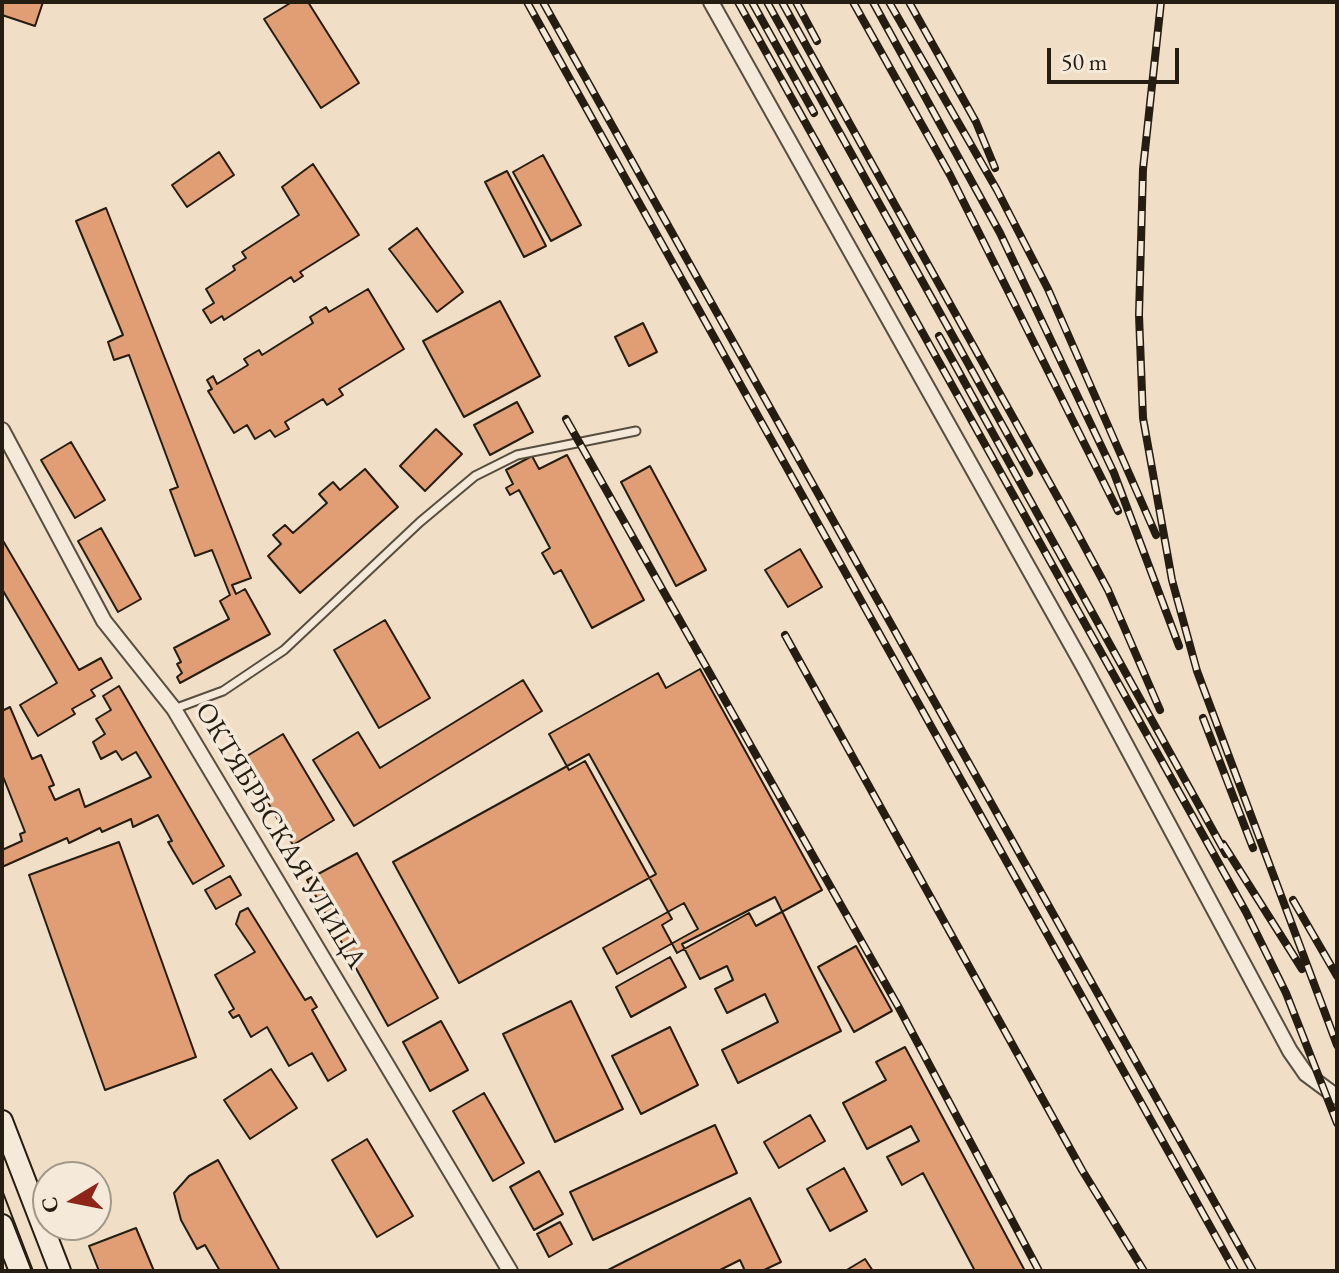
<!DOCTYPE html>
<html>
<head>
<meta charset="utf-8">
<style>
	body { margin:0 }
	#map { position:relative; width:1339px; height:1273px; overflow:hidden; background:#f0dfc6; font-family:"EB Garamond",serif }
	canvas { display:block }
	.frame { position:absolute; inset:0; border:4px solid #261d12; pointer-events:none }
	.north { position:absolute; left:32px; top:1161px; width:80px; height:80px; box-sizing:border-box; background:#f5eada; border:2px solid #a2988a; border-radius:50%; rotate:260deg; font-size:22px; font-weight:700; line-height:32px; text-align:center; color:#261d12 }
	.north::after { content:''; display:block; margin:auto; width:28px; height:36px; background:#8f2418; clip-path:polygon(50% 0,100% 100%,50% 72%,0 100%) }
	.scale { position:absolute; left:1047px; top:48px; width:132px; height:36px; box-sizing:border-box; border:4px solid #261d12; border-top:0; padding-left:10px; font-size:24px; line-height:28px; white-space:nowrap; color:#261d12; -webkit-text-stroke:6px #f5eada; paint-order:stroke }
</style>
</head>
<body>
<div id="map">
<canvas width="1339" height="1273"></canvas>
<div class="frame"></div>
<div class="north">С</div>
<div class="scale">50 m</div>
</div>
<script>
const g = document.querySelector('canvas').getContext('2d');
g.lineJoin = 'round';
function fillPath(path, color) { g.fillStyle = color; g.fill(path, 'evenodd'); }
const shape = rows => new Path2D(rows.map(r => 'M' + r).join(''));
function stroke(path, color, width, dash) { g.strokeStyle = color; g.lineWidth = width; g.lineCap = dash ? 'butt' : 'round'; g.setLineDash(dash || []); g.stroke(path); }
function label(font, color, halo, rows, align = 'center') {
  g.font = font + ' "EB Garamond",serif'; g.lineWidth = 7; g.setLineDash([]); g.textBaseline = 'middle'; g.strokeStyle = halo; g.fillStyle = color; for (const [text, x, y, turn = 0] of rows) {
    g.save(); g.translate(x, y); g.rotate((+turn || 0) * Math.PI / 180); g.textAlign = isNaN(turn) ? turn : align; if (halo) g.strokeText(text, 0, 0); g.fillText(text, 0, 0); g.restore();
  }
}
const building = shape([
	[2,2,43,2,35,26,2,15,2,2],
	[292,2,308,2,359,83,321,108,264,19,292,2],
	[219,152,234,175,187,207,172,185,219,152],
	[543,155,581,225,551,241,513,172,543,155],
	[313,164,359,235,300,272,303,276,294,282,291,277,224,320,222,316,211,323,203,310,214,303,206,289,235,270,233,266,246,258,242,252,299,215,282,187,313,164],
	[507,171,546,246,524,257,485,182,507,171],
	[106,208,251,578,232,585,236,594,245,589,270,634,180,683,177,677,182,673,177,664,181,662,174,648,229,619,220,601,230,595,212,550,195,556,170,490,178,487,129,355,114,360,108,342,123,335,76,221,106,208],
	[417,228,463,292,437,312,389,249,417,228],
	[368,289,404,349,339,389,343,395,327,405,323,399,285,422,289,429,275,437,270,430,255,439,247,425,234,433,208,391,212,389,207,380,213,376,217,384,248,365,244,359,259,350,262,355,313,323,310,317,326,307,329,312,368,289],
	[500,301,540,376,464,417,423,341,500,301],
	[643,323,657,352,629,366,615,337,643,323],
	[517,402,533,432,490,455,474,425,517,402],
	[436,429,462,454,425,491,400,466,436,429],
	[71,442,105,500,75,518,41,460,71,442],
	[567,455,644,600,592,628,561,570,554,574,542,553,550,548,519,490,510,495,506,488,513,484,506,470,532,456,539,469,567,455],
	[650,466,706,570,676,586,621,482,650,466],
	[365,469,398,507,300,593,268,556,281,544,273,535,285,525,293,533,327,503,319,494,333,482,340,490,365,469],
	[101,528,141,599,118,612,78,541,101,528],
	[2,539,79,670,101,658,112,678,91,690,95,696,72,709,75,714,38,736,20,705,57,683,2,589,2,539],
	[800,549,822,587,788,607,765,570,800,549],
	[385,620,430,698,379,728,334,650,385,620],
	[700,669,822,890,756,926,749,913,677,953,662,925,672,919,585,761,569,770,549,734,658,673,666,688,700,669],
	[523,680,542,711,354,826,313,760,358,732,380,768,523,680],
	[119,686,224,866,193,884,168,842,172,841,158,815,133,827,131,819,102,832,100,828,69,843,67,838,2,867,2,850,22,841,20,834,25,832,2,774,2,711,10,707,32,759,41,755,54,785,49,787,55,800,79,789,85,807,151,777,136,752,122,760,116,751,101,759,93,742,105,734,96,719,111,710,103,696,119,686],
	[283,734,334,820,293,845,242,759,283,734],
	[589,754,656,874,459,983,393,862,589,754],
	[119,842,196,1057,105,1090,29,875,119,842],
	[357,853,438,998,388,1026,307,880,357,853],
	[230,876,241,895,216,909,205,890,230,876],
	[775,897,841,1031,738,1083,722,1050,778,1022,765,994,727,1013,715,989,733,980,727,966,700,979,682,944,775,897],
	[684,903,698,929,617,974,603,948,684,903],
	[248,908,305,1000,311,997,317,1007,312,1010,346,1070,328,1081,312,1053,289,1066,267,1027,251,1037,239,1015,233,1018,229,1012,234,1009,215,975,255,952,236,924,240,912,248,908],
	[856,946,892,1011,854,1032,818,967,856,946],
	[670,957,686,987,631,1017,616,987,670,957],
	[571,1001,623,1109,555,1142,503,1034,571,1001],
	[441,1021,468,1070,430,1091,403,1042,441,1021],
	[670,1027,698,1085,641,1114,612,1056,670,1027],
	[905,1047,1025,1271,975,1271,923,1173,902,1185,887,1157,919,1141,911,1126,867,1149,843,1103,886,1080,876,1062,905,1047],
	[271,1069,297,1108,250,1139,224,1100,271,1069],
	[484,1093,524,1163,493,1181,453,1111,484,1093],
	[810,1115,825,1141,779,1168,764,1142,810,1115],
	[715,1125,737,1173,593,1240,570,1192,715,1125],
	[367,1139,413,1216,377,1237,332,1160,367,1139],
	[218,1160,280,1271,220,1271,205,1245,197,1249,181,1220,174,1193,189,1176,218,1160],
	[844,1168,867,1211,830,1231,807,1189,844,1168],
	[539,1171,563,1214,534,1230,510,1187,539,1171],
	[750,1198,781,1262,762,1271,745,1271,740,1260,718,1271,606,1271,750,1198],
	[560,1222,572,1244,549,1257,537,1234,560,1222],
	[136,1228,154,1271,99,1271,89,1246,136,1228],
	[865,1259,873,1271,845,1271,865,1259]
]);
fillPath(building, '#e19d74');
stroke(building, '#261d12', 2);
const lane = shape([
	[174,709,223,691,284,650,420,522,475,476,517,455,636,431]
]);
const street = shape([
	[711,2,1084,667,1290,1051,1306,1074,1337,1097],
	[2,430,104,621,174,709,510,1271]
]);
const secondary = shape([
	[2,1121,60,1271],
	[2,1225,20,1271]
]);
stroke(lane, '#584e3f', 11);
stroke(street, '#584e3f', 18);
stroke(secondary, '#261d12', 24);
stroke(lane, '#f5eada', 7);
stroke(street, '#f5eada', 14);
stroke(secondary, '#f5eada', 20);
stroke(shape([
	[2,1190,33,1271]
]), '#261d12', 2);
const rail = shape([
	[527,2,1235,1271],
	[543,2,1253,1271],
	[738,2,1246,912,1286,993,1337,1123],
	[752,2,814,113],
	[767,2,1029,473],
	[782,2,1073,525,1108,590,1160,710],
	[796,2,817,41],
	[853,2,950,175,1118,511],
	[873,2,1000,233,1114,473,1179,646],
	[889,2,997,190,1048,289,1156,535],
	[909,2,976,122,995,168],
	[1161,2,1143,169,1139,315,1143,418,1172,580,1197,671,1337,1045],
	[939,336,1226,854],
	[566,419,898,1006,1039,1271],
	[785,635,1082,1170,1144,1271],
	[1203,718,1253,848],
	[1223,844,1302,969],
	[1293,900,1337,976]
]);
stroke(rail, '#261d12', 8);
stroke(rail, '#f5eada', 5, [15]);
label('28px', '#261d12', '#f5eada', [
	["ОКТЯБРЬСКАЯ УЛИЦА",280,836,59]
]);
</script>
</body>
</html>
